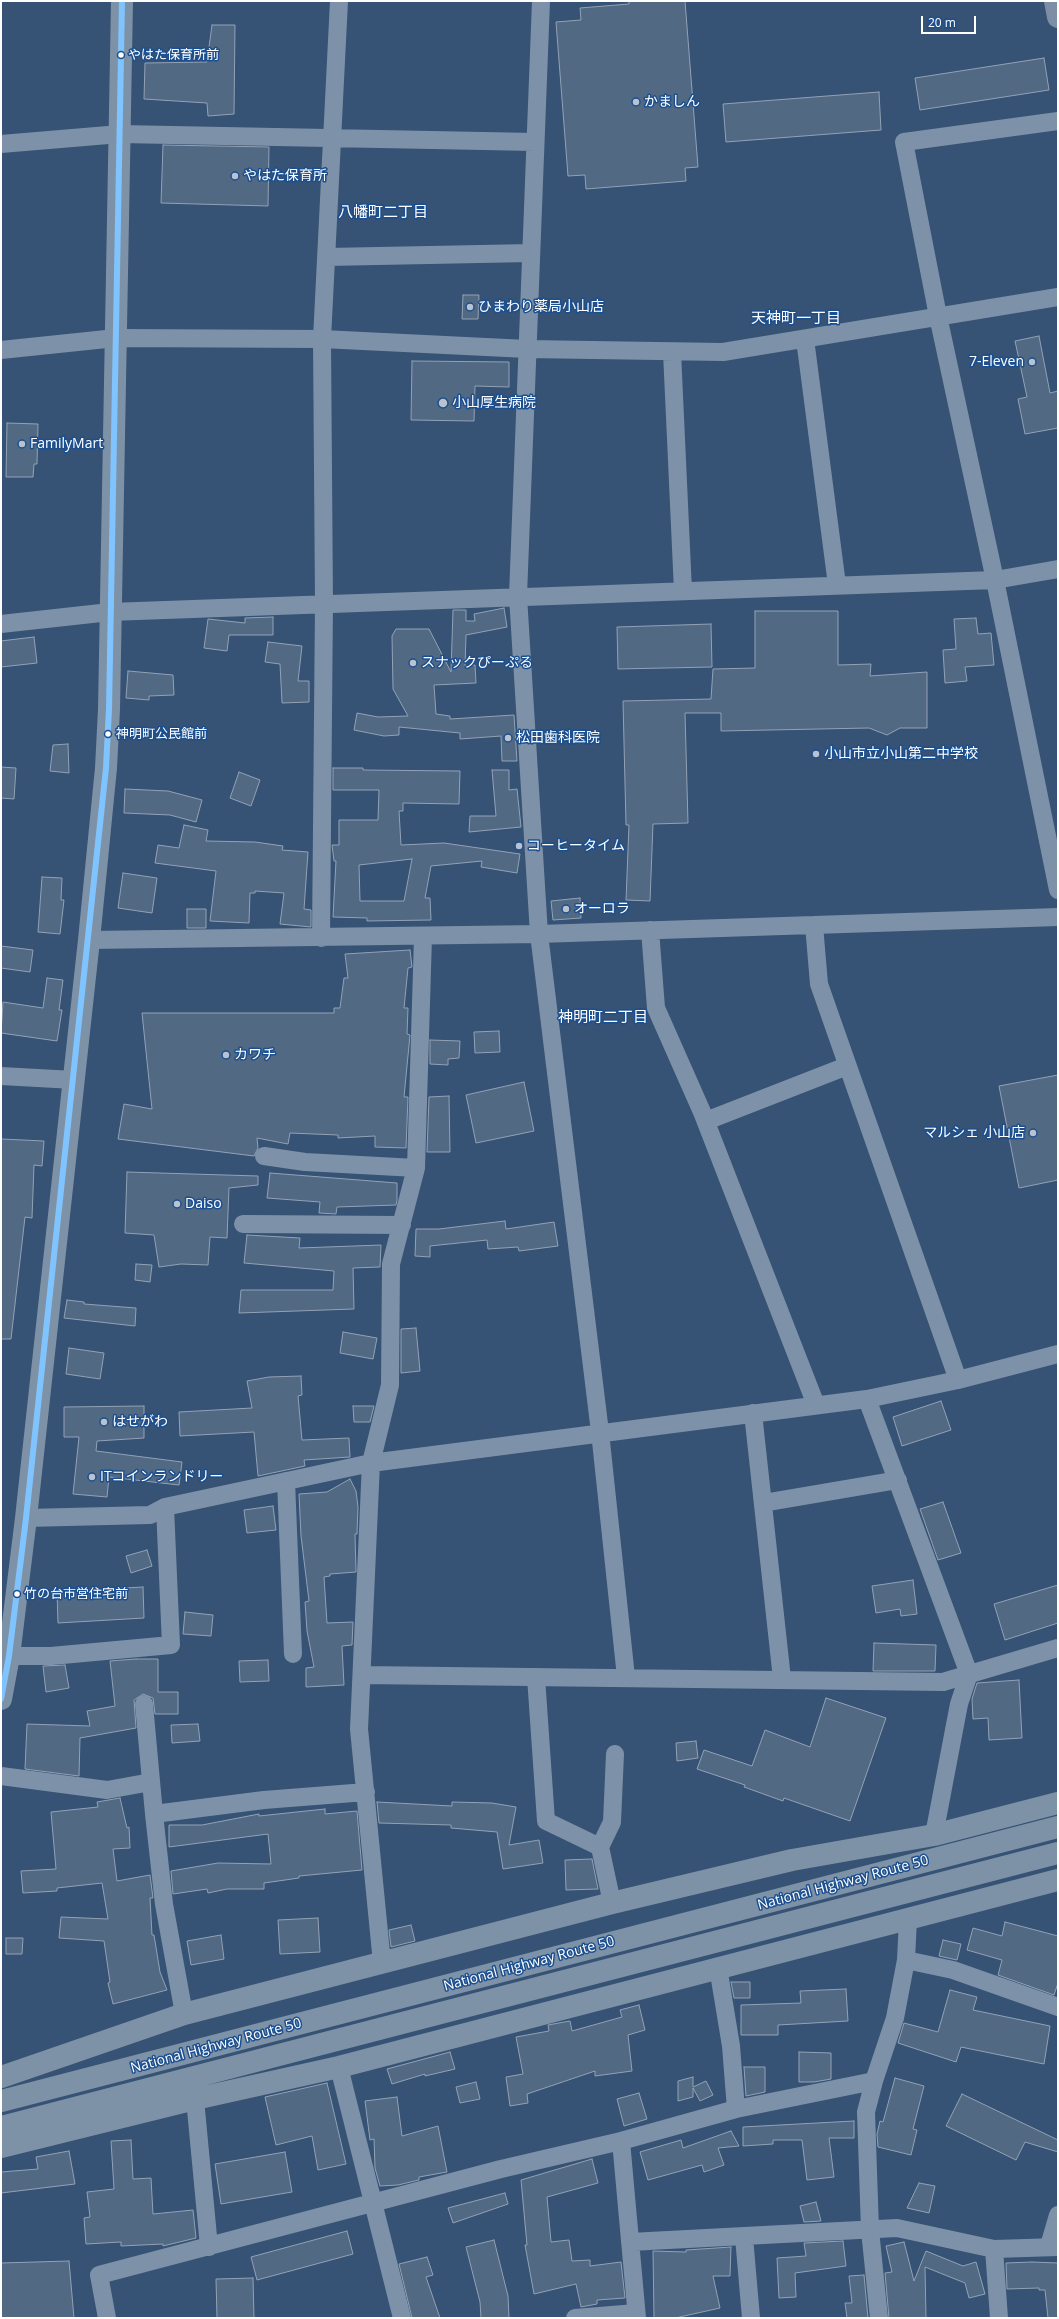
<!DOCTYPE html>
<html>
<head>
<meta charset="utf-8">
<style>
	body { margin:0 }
	#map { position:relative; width:1059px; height:2319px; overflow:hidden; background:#365274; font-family:"Open Sans",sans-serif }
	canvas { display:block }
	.frame { position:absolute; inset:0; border:2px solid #fff; pointer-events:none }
	.scale { position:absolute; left:921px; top:16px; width:55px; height:18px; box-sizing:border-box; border:2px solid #fff; border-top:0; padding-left:5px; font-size:12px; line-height:14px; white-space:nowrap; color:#fff; -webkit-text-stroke:3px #1b4f8f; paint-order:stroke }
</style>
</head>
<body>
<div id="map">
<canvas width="1059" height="2319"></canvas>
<div class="frame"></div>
<div class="scale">20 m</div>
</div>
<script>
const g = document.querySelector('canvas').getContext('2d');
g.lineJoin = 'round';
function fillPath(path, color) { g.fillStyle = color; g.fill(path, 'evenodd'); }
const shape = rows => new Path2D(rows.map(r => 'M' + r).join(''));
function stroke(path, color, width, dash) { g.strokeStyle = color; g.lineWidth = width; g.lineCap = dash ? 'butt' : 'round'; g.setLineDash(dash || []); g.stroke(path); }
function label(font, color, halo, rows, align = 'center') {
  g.font = font + ' "Open Sans","Noto Sans JP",sans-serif'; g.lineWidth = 3; g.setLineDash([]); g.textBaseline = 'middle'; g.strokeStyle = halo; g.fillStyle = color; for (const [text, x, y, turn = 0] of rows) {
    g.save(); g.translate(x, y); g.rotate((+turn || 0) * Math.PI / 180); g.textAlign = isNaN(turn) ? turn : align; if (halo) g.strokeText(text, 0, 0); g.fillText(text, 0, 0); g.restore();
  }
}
const building = shape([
	[629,1,685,1,698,167,685,168,686,181,586,189,585,175,568,176,556,22,581,20,580,8,629,4,629,1],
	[212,25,235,25,234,114,208,116,207,103,144,99,145,63,207,62,212,25],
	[1044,58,1049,90,920,110,915,78,1044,58],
	[879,92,881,130,726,142,723,104,879,92],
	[163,145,269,147,268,206,161,203,163,145],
	[463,295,479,295,478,319,462,319,463,295],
	[1039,336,1050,393,1058,391,1058,428,1025,434,1018,399,1027,397,1015,341,1039,336],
	[412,361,509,362,509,387,475,386,474,421,411,420,412,361],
	[7,423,38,424,37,464,34,464,33,477,6,477,7,423],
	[504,608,507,627,466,635,465,666,475,665,476,683,434,685,436,714,450,716,450,719,514,715,517,761,502,761,501,736,460,739,460,733,399,727,399,735,384,736,354,730,357,713,378,717,408,716,393,689,392,636,396,629,429,629,451,672,453,610,466,610,466,621,475,621,474,614,504,608],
	[755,611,838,611,838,665,871,664,870,676,927,672,927,728,900,728,887,735,869,728,721,731,721,713,685,713,688,823,653,824,650,901,626,900,629,825,626,825,623,701,711,699,713,669,755,668,755,611],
	[273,617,273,635,229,635,227,651,204,648,208,619,245,623,245,618,273,617],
	[976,618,978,634,991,633,994,665,965,667,967,681,945,683,943,650,956,649,954,619,976,618],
	[711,624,712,667,618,669,617,627,711,624],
	[34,637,37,663,1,667,1,641,34,637],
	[268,642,302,646,298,681,309,681,309,702,282,703,280,664,265,662,268,642],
	[128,671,173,675,174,695,149,696,149,700,126,698,128,671],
	[68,744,69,773,50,771,53,745,68,744],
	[1,767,16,768,14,799,1,798,1,767],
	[333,768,363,768,363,770,460,771,459,804,403,803,403,811,399,811,401,845,444,843,520,854,517,873,481,867,482,861,431,866,425,898,430,898,431,920,367,921,367,918,333,917,336,861,334,861,332,845,339,845,339,820,378,820,379,790,333,790,333,768],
	[412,859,404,901,360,901,359,865,412,859],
	[492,770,509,770,509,790,517,789,521,827,469,832,470,816,496,816,492,770],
	[239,772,260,780,251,806,230,798,239,772],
	[125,789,168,791,202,800,196,822,170,815,124,813,125,789],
	[184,825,208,830,206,841,255,842,283,846,282,850,308,852,304,909,311,910,311,927,280,924,284,893,255,891,255,893,250,893,249,923,210,921,216,871,155,863,158,845,179,848,184,825],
	[123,873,157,878,152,913,118,908,123,873],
	[42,877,62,878,61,900,64,900,60,934,38,932,42,877],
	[580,898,581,918,553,920,551,901,580,898],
	[187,909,206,909,206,928,187,928,187,909],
	[1,946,33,950,30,972,1,968,1,946],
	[410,950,412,967,408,968,404,1008,408,1008,407,1034,410,1035,404,1097,408,1097,406,1148,375,1147,375,1136,338,1138,338,1135,290,1133,288,1144,257,1138,258,1148,254,1156,118,1139,124,1104,152,1109,142,1013,334,1013,334,1008,340,1008,344,978,348,978,345,954,410,950],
	[47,978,63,980,59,1010,62,1010,57,1041,1,1033,3,1002,43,1008,47,978],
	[499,1031,500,1052,475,1053,474,1032,499,1031],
	[430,1040,460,1041,459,1058,448,1059,448,1065,430,1064,430,1040],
	[1058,1075,1058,1180,1019,1188,999,1086,1058,1075],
	[524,1082,534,1131,476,1143,466,1095,524,1082],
	[449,1096,450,1152,427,1152,429,1097,449,1096],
	[1,1139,44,1141,42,1166,34,1165,32,1218,25,1217,11,1339,1,1339,1,1139],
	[127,1172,258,1176,258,1185,229,1188,227,1238,210,1237,208,1265,181,1264,159,1267,154,1235,125,1233,127,1172],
	[270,1173,397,1183,397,1200,396,1205,337,1207,336,1214,319,1213,320,1202,267,1198,270,1173],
	[505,1221,506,1229,554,1222,558,1246,519,1251,518,1247,488,1249,487,1240,430,1246,430,1257,415,1256,416,1229,439,1229,505,1221],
	[247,1235,300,1238,299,1248,381,1245,380,1267,353,1268,354,1309,239,1313,241,1290,333,1290,334,1271,244,1263,247,1235],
	[136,1264,152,1265,150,1282,135,1280,136,1264],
	[67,1300,84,1302,84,1304,136,1308,135,1326,64,1318,67,1300],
	[416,1328,420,1371,401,1373,401,1329,416,1328],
	[343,1332,377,1338,373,1359,340,1353,343,1332],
	[69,1348,104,1353,100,1379,66,1374,69,1348],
	[301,1376,302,1395,298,1396,302,1440,349,1438,350,1457,304,1460,305,1466,258,1476,254,1432,180,1436,179,1412,252,1408,247,1381,269,1377,301,1376],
	[941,1401,951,1430,902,1446,893,1417,941,1401],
	[144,1406,144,1438,97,1441,96,1451,182,1462,179,1485,109,1477,107,1497,73,1494,79,1437,64,1437,64,1407,144,1406],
	[353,1406,374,1406,370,1422,354,1422,353,1406],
	[350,1479,356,1491,358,1507,357,1534,355,1534,356,1572,330,1574,330,1576,324,1577,327,1623,353,1622,352,1645,342,1646,344,1685,306,1687,306,1668,314,1667,307,1631,305,1602,309,1601,301,1536,299,1494,327,1492,350,1479],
	[943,1502,961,1553,938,1560,920,1509,943,1502],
	[273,1506,276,1530,247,1533,244,1510,273,1506],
	[147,1550,152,1566,131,1573,126,1556,147,1550],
	[913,1580,917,1614,901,1616,900,1609,876,1613,872,1586,913,1580],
	[1058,1585,1058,1623,1005,1640,994,1604,1058,1585],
	[143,1587,144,1618,58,1623,57,1592,143,1587],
	[185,1612,213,1615,211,1636,183,1634,185,1612],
	[874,1643,936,1645,935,1671,873,1671,874,1643],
	[136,1659,158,1659,158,1692,178,1692,178,1714,155,1714,153,1698,143,1694,134,1700,136,1728,80,1738,79,1776,25,1769,27,1724,90,1726,87,1711,115,1706,110,1661,136,1659],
	[268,1660,269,1681,240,1682,239,1661,268,1660],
	[65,1665,69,1688,46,1692,43,1666,65,1665],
	[1019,1680,1022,1738,989,1740,988,1718,973,1719,972,1699,977,1683,1019,1680],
	[826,1698,886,1718,850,1821,784,1798,783,1801,744,1787,745,1785,697,1769,704,1750,752,1766,765,1730,810,1747,826,1698],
	[198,1724,200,1741,172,1743,171,1725,198,1724],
	[696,1741,698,1758,677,1761,676,1743,696,1741],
	[120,1798,127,1828,129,1827,130,1848,113,1849,117,1881,150,1875,153,1898,150,1898,152,1935,154,1935,160,1972,167,1990,113,2004,108,1983,110,1982,104,1941,59,1938,61,1917,108,1919,102,1883,57,1888,57,1891,23,1893,21,1871,56,1869,51,1812,98,1807,97,1802,120,1798],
	[377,1802,452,1806,452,1802,492,1803,516,1807,509,1845,539,1840,543,1863,503,1869,497,1832,451,1828,451,1825,379,1823,377,1802],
	[325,1809,325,1814,357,1811,362,1870,299,1876,299,1878,264,1883,264,1889,227,1889,208,1893,207,1889,173,1894,171,1871,218,1863,271,1864,268,1834,169,1847,169,1825,202,1825,259,1814,259,1816,325,1809],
	[592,1859,598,1889,566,1890,565,1860,592,1859],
	[318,1918,320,1952,280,1954,278,1920,318,1918],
	[1005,1922,1058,1936,1058,1983,1054,1995,998,1975,1002,1960,967,1950,973,1928,1002,1936,1005,1922],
	[411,1925,415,1941,391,1947,389,1930,411,1925],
	[221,1935,224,1959,191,1965,187,1941,221,1935],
	[6,1938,23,1938,22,1954,6,1954,6,1938],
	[943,1940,961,1944,957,1960,939,1956,943,1940],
	[731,1982,750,1982,750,1998,734,1998,731,1982],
	[846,1989,848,2021,778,2025,778,2035,741,2035,741,2005,801,2003,800,1991,846,1989],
	[950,1990,977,1997,973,2010,1050,2026,1044,2064,961,2047,956,2062,898,2043,904,2023,938,2032,950,1990],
	[639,2005,645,2030,628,2035,632,2071,595,2076,595,2071,527,2094,528,2103,510,2106,506,2077,523,2074,516,2037,549,2031,548,2025,570,2021,572,2031,622,2017,620,2010,639,2005],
	[450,2052,455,2069,425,2076,425,2074,392,2084,387,2069,450,2052],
	[799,2052,831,2053,831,2079,814,2082,799,2082,799,2052],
	[744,2067,765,2067,765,2092,746,2096,744,2067],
	[693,2077,693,2087,706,2081,713,2095,700,2101,693,2088,693,2097,678,2101,678,2081,693,2077],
	[895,2078,924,2086,913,2129,917,2130,911,2155,878,2147,877,2134,880,2121,883,2122,895,2078],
	[476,2082,480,2099,460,2103,456,2087,476,2082],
	[327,2083,346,2164,318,2170,312,2136,276,2145,265,2097,327,2083],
	[639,2093,647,2119,624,2126,617,2099,639,2093],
	[962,2094,1058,2140,1058,2152,1025,2142,1016,2160,946,2126,962,2094],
	[397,2097,402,2136,438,2126,447,2172,419,2177,419,2180,398,2185,380,2186,375,2168,374,2139,370,2140,365,2101,397,2097],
	[854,2121,854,2138,829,2138,834,2177,807,2180,802,2140,773,2140,773,2144,743,2146,743,2127,854,2121],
	[731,2131,739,2146,718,2148,724,2165,704,2172,702,2165,648,2180,640,2152,681,2140,683,2148,731,2131],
	[131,2140,133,2179,151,2178,153,2214,193,2210,196,2238,163,2246,163,2244,121,2246,121,2242,86,2244,84,2218,90,2217,87,2192,114,2189,111,2141,131,2140],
	[69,2151,75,2184,1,2193,1,2172,38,2169,36,2157,69,2151],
	[285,2152,292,2192,221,2204,215,2164,285,2152],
	[592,2159,598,2183,547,2197,551,2242,569,2240,572,2261,590,2260,590,2266,621,2262,625,2298,597,2300,597,2304,581,2307,576,2284,534,2294,525,2245,527,2245,521,2180,592,2159],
	[919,2183,935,2186,929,2213,907,2208,919,2183],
	[505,2193,508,2204,453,2223,448,2208,505,2193],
	[816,2202,821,2221,804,2222,800,2206,816,2202],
	[347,2231,353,2254,257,2280,251,2257,347,2231],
	[494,2240,508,2296,509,2318,481,2318,480,2302,466,2247,494,2240],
	[843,2241,846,2266,795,2273,796,2297,779,2298,777,2258,806,2256,804,2243,843,2241],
	[904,2242,914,2281,926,2251,963,2266,976,2262,985,2294,969,2298,965,2283,925,2267,926,2318,889,2318,885,2273,892,2272,886,2246,904,2242],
	[731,2247,730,2276,713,2276,720,2308,675,2318,654,2318,653,2251,686,2252,686,2250,731,2247],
	[427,2257,433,2275,426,2277,440,2318,412,2318,399,2264,427,2257],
	[69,2261,74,2318,1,2318,1,2263,69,2261],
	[1032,2262,1058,2263,1058,2318,1048,2318,1045,2290,1039,2290,1039,2288,1007,2289,1006,2263,1032,2262],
	[864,2275,868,2318,847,2318,845,2303,852,2303,849,2276,864,2275],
	[253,2278,254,2318,217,2318,216,2279,253,2278]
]);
fillPath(building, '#526984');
stroke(building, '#92a2b6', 1);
stroke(shape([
	[541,1,518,596,539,934,600,1432,626,1677],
	[1058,121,904,142,938,316,995,580,1058,890],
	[1,144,120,134,535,142],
	[327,257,531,253],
	[805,339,837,585],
	[1,350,116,338,322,339,527,349,723,352,1058,297],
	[672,352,683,591],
	[1,624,110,612,995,580,1058,569],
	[814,925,819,984,958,1380],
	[650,930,656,1008,702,1112,816,1405],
	[321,938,324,603,322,339,339,1],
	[89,940,539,934,1058,917],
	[1,1076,74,1080],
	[706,1121,847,1066],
	[264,1156,305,1162,416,1168],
	[243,1224,402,1225],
	[867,1399,969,1674,959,1704,934,1835],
	[753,1413,782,1679],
	[286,1481,293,1654],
	[763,1503,898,1480],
	[26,1518,150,1515,165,1507,371,1463,867,1399,958,1380,1058,1354],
	[9,1656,51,1656,171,1645,165,1507],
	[363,1675,943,1682,1058,1648],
	[536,1677,546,1821,600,1847,612,1903],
	[144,1704,154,1814],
	[1,1776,107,1790,151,1782],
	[600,1847,612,1822,615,1754],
	[906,1960,953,1970,1058,2007],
	[382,1963,359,1729,371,1463,390,1385,391,1264,416,1168,423,937],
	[718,1967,731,2046,736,2109],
	[184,2014,164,1904,154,1814,264,1800,366,1792],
	[339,2067,402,2318],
	[195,2099,209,2247],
	[621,2141,637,2318],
	[744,2237,751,2318],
	[630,2242,897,2228,994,2249,1058,2247],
	[1049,2246,1058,2215],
	[994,2249,999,2318],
	[107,2318,99,2275,501,2169,621,2141,736,2109,874,2081],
	[575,2318,636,2313],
	[879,2318,870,2230,866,2112,874,2081,895,2018,906,1960,908,1918]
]), '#7d92a8', 18);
stroke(shape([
	[1055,1,1058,17]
]), '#7d8ea7', 22);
stroke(shape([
	[1,1699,9,1656,26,1518,89,940,106,768,109,709,122,1],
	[1,2077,184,2014,612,1903,792,1860,934,1835,1058,1803],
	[1,2101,1058,1827],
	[1,2127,1058,1853],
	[1,2147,195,2099,339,2067,1058,1880]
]), '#7e92a7', 22);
stroke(shape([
	[1,1699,9,1656,26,1518,106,768,109,709,122,1]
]), '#80c4ff', 6);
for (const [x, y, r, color] of [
	[121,55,3.5,"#fff"],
	[636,102,4,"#b9c2ce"],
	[235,176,4,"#b9c2ce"],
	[470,307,4,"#b9c2ce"],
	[1032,362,4,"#b9c2ce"],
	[443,403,5,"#b9c2ce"],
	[22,444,4,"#b9c2ce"],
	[413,663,4,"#b9c2ce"],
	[108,734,3.5,"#fff"],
	[508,738,4,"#b9c2ce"],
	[816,754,4,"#b9c2ce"],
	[519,846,4,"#b9c2ce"],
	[566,909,4,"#b9c2ce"],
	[226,1055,4,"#b9c2ce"],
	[1033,1133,4,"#b9c2ce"],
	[177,1204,4,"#b9c2ce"],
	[104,1422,4,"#b9c2ce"],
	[92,1477,4,"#b9c2ce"],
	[17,1594,3.5,"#fff"]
]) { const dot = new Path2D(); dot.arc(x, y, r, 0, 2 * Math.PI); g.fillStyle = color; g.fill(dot); stroke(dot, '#1b4f8f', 1.5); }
label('13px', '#fff', '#1b4f8f', [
	["やはた保育所前",128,55],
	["神明町公民館前",116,734],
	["竹の台市営住宅前",24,1594]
], 'left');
label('14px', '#fff', '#1b4f8f', [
	["かましん",644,102],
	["やはた保育所",243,176],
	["ひまわり薬局小山店",478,307],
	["7-Eleven",1024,362,"right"],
	["小山厚生病院",452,403],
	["FamilyMart",30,444],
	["スナックぴーぷる",421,663],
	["松田歯科医院",516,738],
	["小山市立小山第二中学校",824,754],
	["コーヒータイム",527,846],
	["オーロラ",574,909],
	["カワチ",234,1055],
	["マルシェ 小山店",1025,1133,"right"],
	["Daiso",185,1204],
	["はせがわ",112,1422],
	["ITコインランドリー",100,1477]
], 'left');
label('14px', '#fff', '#1b4f8f', [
	["National Highway Route 50",843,1883,-15],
	["National Highway Route 50",529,1964,-15],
	["National Highway Route 50",216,2046,-15]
]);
label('15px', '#fff', '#1b4f8f', [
	["八幡町二丁目",383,213],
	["天神町一丁目",796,319],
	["神明町二丁目",603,1018]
]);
</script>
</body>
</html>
